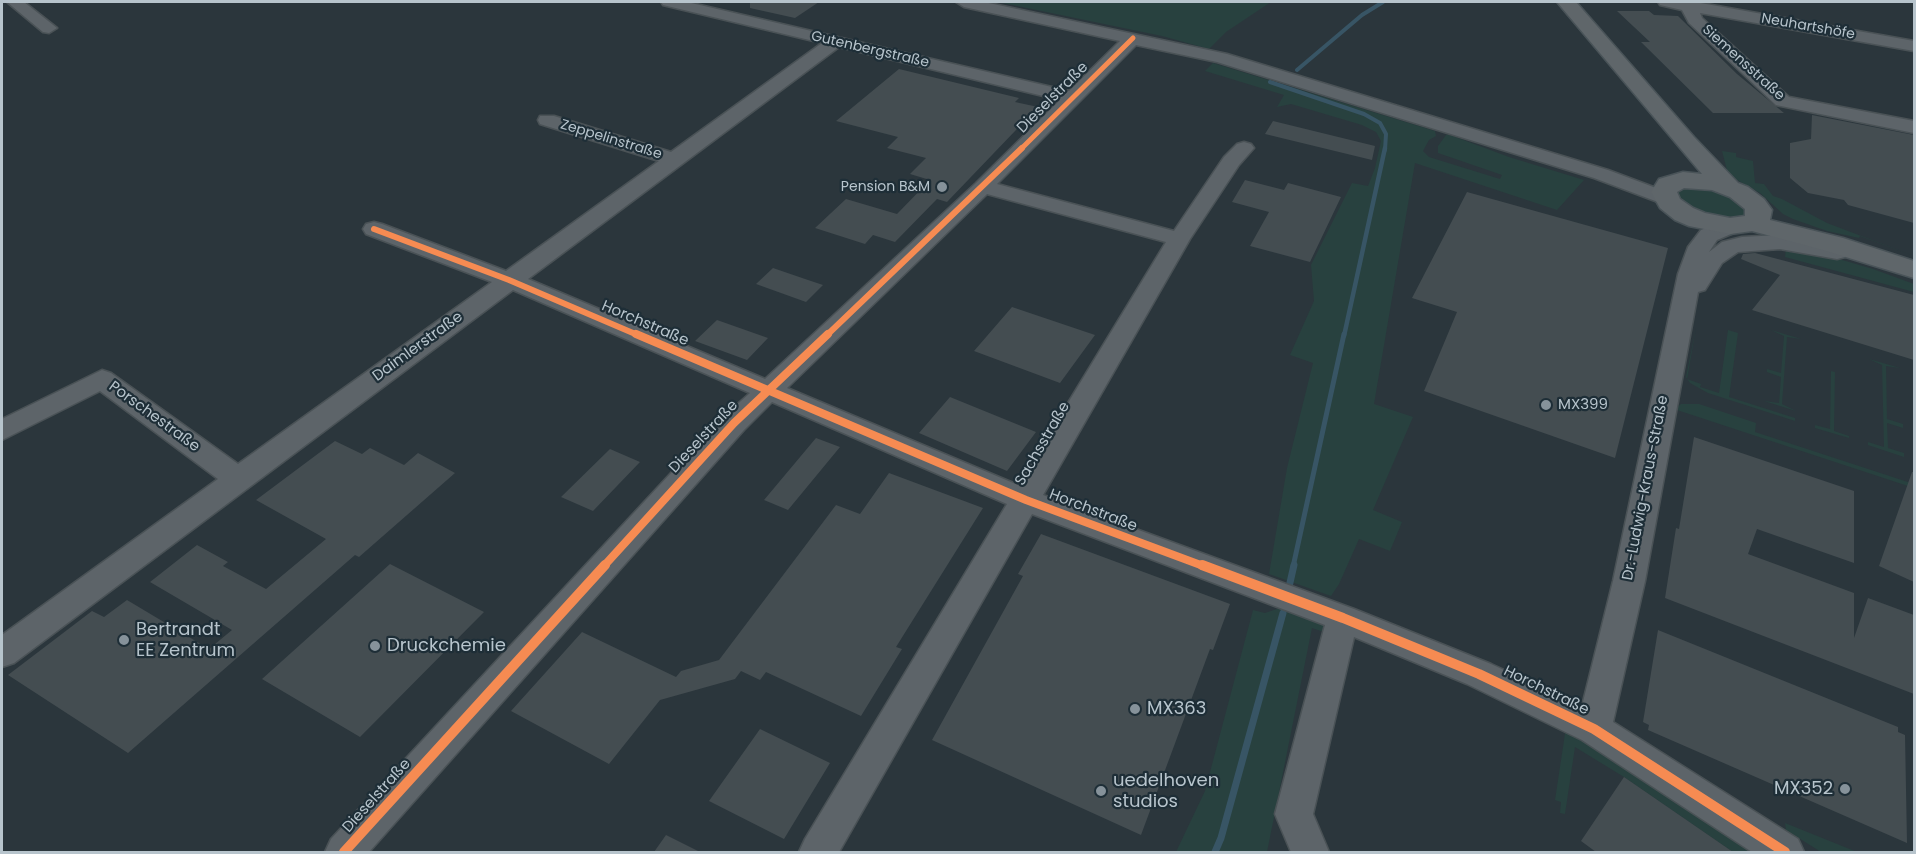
<!DOCTYPE html>
<html>
<head>
<meta charset="utf-8">
<style>
	body { margin:0 }
	#map { position:relative; width:1916px; height:854px; overflow:hidden; background:#2b363c; font-family:Poppins,sans-serif }
	canvas { display:block }
	.frame { position:absolute; inset:0; border:3px solid #b7c4cc; pointer-events:none }
</style>
</head>
<body>
<div id="map">
<canvas width="1916" height="854"></canvas>
<div class="frame"></div>
</div>
<script>
const g = document.querySelector('canvas').getContext('2d');
g.lineJoin = 'round';
function fillPath(path, color) { g.fillStyle = color; g.fill(path, 'evenodd'); }
const shape = rows => new Path2D(rows.map(r => 'M' + r).join(''));
function stroke(path, color, width, dash) { g.strokeStyle = color; g.lineWidth = width; g.lineCap = dash ? 'butt' : 'round'; g.setLineDash(dash || []); g.stroke(path); }
function label(font, color, halo, rows, align = 'center') {
  g.font = font + ' Poppins,sans-serif'; g.lineWidth = 4.5; g.setLineDash([]); g.textBaseline = 'middle'; g.strokeStyle = halo; g.fillStyle = color; for (const [text, x, y, turn = 0] of rows) {
    g.save(); g.translate(x, y); g.rotate((+turn || 0) * Math.PI / 180); g.textAlign = isNaN(turn) ? turn : align; if (halo) g.strokeText(text, 0, 0); g.fillText(text, 0, 0); g.restore();
  }
}
fillPath(shape([
	[998,2,1271,2,1226,32,1209,49,1162,36],
	[1213,63,1435,131,1436,136,1429,140,1423,151,1429,157,1500,179,1502,175,1438,153,1438,146,1446,135,1450,135,1509,157,1584,180,1557,210,1415,163,1374,404,1413,417,1373,510,1402,522,1390,551,1359,539,1339,584,1331,596,1269,574,1287,468,1313,363,1290,355,1314,301,1311,265,1352,183,1368,186,1375,168,1381,141,1376,132,1362,125,1291,104,1277,107,1284,95,1205,71],
	[1722,151,1736,153,1736,157,1753,161,1755,183,1764,184,1773,196,1782,199,1827,223,1914,256,1860,236,1859,238,1827,231,1793,219,1783,214,1760,193,1732,177,1728,174],
	[1696,184,1742,199,1750,216,1734,223,1684,209,1674,191,1678,187],
	[1786,248,1832,257,1873,269,1914,284,1914,292,1785,257],
	[1696,328,1687,379,1701,384,1700,387,1719,393,1728,330,1738,333,1729,397,1795,418,1795,421,1708,393,1690,383,1686,377],
	[1771,330,1801,339,1787,337,1782,404,1796,411,1764,401,1779,403,1781,377,1767,372,1767,369,1781,373,1784,336],
	[1869,359,1900,368,1886,366,1887,419,1903,424,1903,428,1887,423,1888,448,1904,453,1904,457,1868,445,1868,442,1884,447,1882,365],
	[1831,371,1835,372,1834,431,1849,436,1849,438,1815,428,1815,425,1830,429],
	[1681,404,1699,404,1756,423,1755,432,1914,484,1914,488,1677,410,1677,407],
	[1280,608,1323,623,1330,634,1312,628,1267,852,1176,852,1205,791,1253,610,1265,613],
	[1566,727,1695,810,1756,852,1733,852,1624,777,1575,747,1565,814,1560,813,1561,802,1555,800],
	[1785,823,1857,852,1821,852,1786,830]
]), '#28413f');
stroke(shape([
	[1297,70,1362,15,1383,2],
	[1270,82,1364,114,1380,123,1386,134,1385,150]
]), '#385565', 4);
stroke(shape([
	[1344,336,1385,148]
]), '#385565', 4.5);
stroke(shape([
	[1293,567,1344,334]
]), '#385565', 5);
stroke(shape([
	[1289,587,1294,565],
	[1215,852,1221,838,1283,613]
]), '#385565', 7);
fillPath(shape([
	[750,2,819,2,795,18,750,8],
	[1617,11,1649,11,1654,15,1678,16,1737,74,1784,113,1713,113,1641,42,1650,42],
	[899,69,1019,98,1015,102,1038,107,947,202,937,199,895,242,873,235,865,244,815,228,846,199,897,214,930,180,910,174,926,158,887,148,898,137,836,121],
	[1812,115,1914,135,1914,223,1848,205,1844,200,1808,193,1790,178,1790,143,1811,139],
	[1273,121,1375,146,1372,160,1265,134],
	[1245,180,1284,190,1288,183,1341,197,1310,262,1250,246,1269,212,1232,202],
	[1467,192,1668,248,1615,458,1424,391,1457,312,1412,298],
	[1755,253,1914,295,1914,360,1752,310,1780,275,1741,259,1743,254],
	[773,268,808,280,823,285,806,302,756,284],
	[1012,307,1095,335,1060,383,974,351],
	[717,320,768,338,747,360,695,341],
	[950,397,1036,432,1007,471,919,433],
	[1694,437,1854,491,1854,563,1757,529,1748,554,1854,593,1854,638,1868,598,1914,615,1914,694,1665,598,1676,528,1679,529],
	[816,438,840,447,788,510,764,500],
	[335,441,362,454,370,448,404,465,418,453,455,473,359,557,355,555,128,753,8,675,92,611,104,617,127,600,209,649,232,630,150,582,197,545,228,562,223,566,266,589,326,539,256,500],
	[610,449,640,462,593,511,561,497],
	[1912,472,1914,472,1914,582,1879,566],
	[889,473,983,508,896,647,902,649,861,716,766,672,760,680,741,671,735,679,660,700,609,764,511,711,582,632,676,677,681,671,719,660,836,505,860,514],
	[1041,534,1230,604,1213,650,1210,649,1141,835,932,740,1023,576,1018,574],
	[390,564,484,612,360,737,262,679],
	[1658,630,1898,727,1898,732,1905,735,1907,843,1648,730,1649,725,1643,722],
	[760,729,830,763,784,839,709,801],
	[1624,777,1733,852,1596,852,1581,841],
	[666,835,700,852,654,852]
]), '#444d51');
const minor = shape([
	[7,2,24,2,57,28,49,33,43,32,7,2],
	[661,2,687,2,1069,91,1120,41,964,7,956,2,984,2,1227,54,1608,170,1672,194,1676,198,1672,202,1665,204,1658,202,1594,178,1217,62,1136,45,997,184,1174,231,1224,157,1237,144,1244,142,1251,144,1254,148,1239,165,1190,239,1043,495,1354,609,1491,664,1582,706,1613,581,1678,274,1688,247,1701,230,1730,219,1738,221,1741,226,1738,231,1717,240,1709,252,1722,242,1742,237,1780,235,1845,247,1848,252,1845,257,1837,259,1780,249,1738,252,1722,263,1705,290,1698,292,1645,581,1613,722,1798,839,1804,852,1752,852,1582,740,1467,684,1354,637,1313,814,1329,852,1291,852,1275,814,1325,625,1032,514,839,852,799,852,805,839,1007,504,772,402,744,430,369,852,325,852,331,839,724,416,750,393,513,290,14,663,2,667,2,635,218,479,100,391,2,440,2,419,102,370,111,373,238,464,492,282,366,234,363,229,366,224,374,222,382,224,506,271,659,161,540,124,538,120,540,116,554,116,671,152,822,43,663,5,661,2],
	[839,47,1060,100,976,183,765,379,528,279,839,47],
	[987,194,1166,242,1018,485,787,388,987,194],
	[1658,2,1695,2,1914,41,1914,51,1700,13,1702,18,1789,97,1914,121,1914,133,1776,105,1689,23,1682,10,1660,5,1658,2]
]);
const major = shape([
	[1557,2,1576,2,1694,137,1738,183,1748,187,1764,199,1772,210,1770,220,1843,238,1914,261,1914,278,1823,250,1752,231,1730,234,1689,226,1675,220,1660,208,1651,192,1659,179,1683,172,1702,174,1557,2],
	[1684,188,1712,190,1730,197,1745,209,1745,216,1730,218,1705,213,1693,208,1680,199,1677,192,1684,188]
]);
stroke(minor, '#4a5256', 3);
stroke(major, '#495358', 3);
fillPath(minor, '#5d6469');
fillPath(major, '#5f666a');
stroke(shape([
	[1020,150,1133,38]
]), '#f68b52', 5);
stroke(shape([
	[374,229,509,280,640,336],
	[826,336,1022,148]
]), '#f68b52', 6);
stroke(shape([
	[636,334,1026,500,1206,567],
	[603,567,734,423,828,334]
]), '#f68b52', 8);
stroke(shape([
	[1202,565,1343,618,1479,674,1594,729,1785,852],
	[344,852,605,565]
]), '#f68b52', 10);
for (const [x, y, r, color] of [
	[942,187,6,"#86929a"],
	[1546,405,6,"#86929a"],
	[124,640,6,"#86929a"],
	[375,646,6,"#86929a"],
	[1135,709,6,"#86929a"],
	[1845,789,6,"#86929a"],
	[1101,791,6,"#86929a"]
]) { const dot = new Path2D(); dot.arc(x, y, r, 0, 2 * Math.PI); g.fillStyle = color; g.fill(dot); stroke(dot, '#1e2e37', 2); }
label('14px', '#b7c4cc', '#1e2e37', [
	["Neuhartshöfe",1808,27,10],
	["Gutenbergstraße",870,50,13],
	["Siemensstraße",1743,63,42],
	["Zeppelinstraße",611,140,17]
]);
label('14px', '#b7c4cc', '#1e2e37', [
	["Pension B&M",930,187]
], 'right');
label('15px', '#b7c4cc', '#1e2e37', [
	["Dieselstraße",1053,98,-45],
	["Horchstraße",645,324,23],
	["Daimlerstraße",418,347,-36],
	["Porschestraße",154,417,36],
	["Dieselstraße",704,437,-47],
	["Sachsstraße",1043,444,-60],
	["Dr.-Ludwig-Kraus-Straße",1646,488,-79],
	["Horchstraße",1093,511,21],
	["Horchstraße",1546,691,26],
	["Dieselstraße",377,796,-48]
]);
label('15px', '#b7c4cc', '#1e2e37', [
	["MX399",1558,405]
], 'left');
label('18px', '#b7c4cc', '#1e2e37', [
	["Bertrandt",136,630],
	["EE Zentrum",136,651],
	["Druckchemie",387,646],
	["MX363",1147,709],
	["uedelhoven",1113,781],
	["studios",1113,802],
	["MX352",1833,789,"right"]
], 'left');
</script>
</body>
</html>
